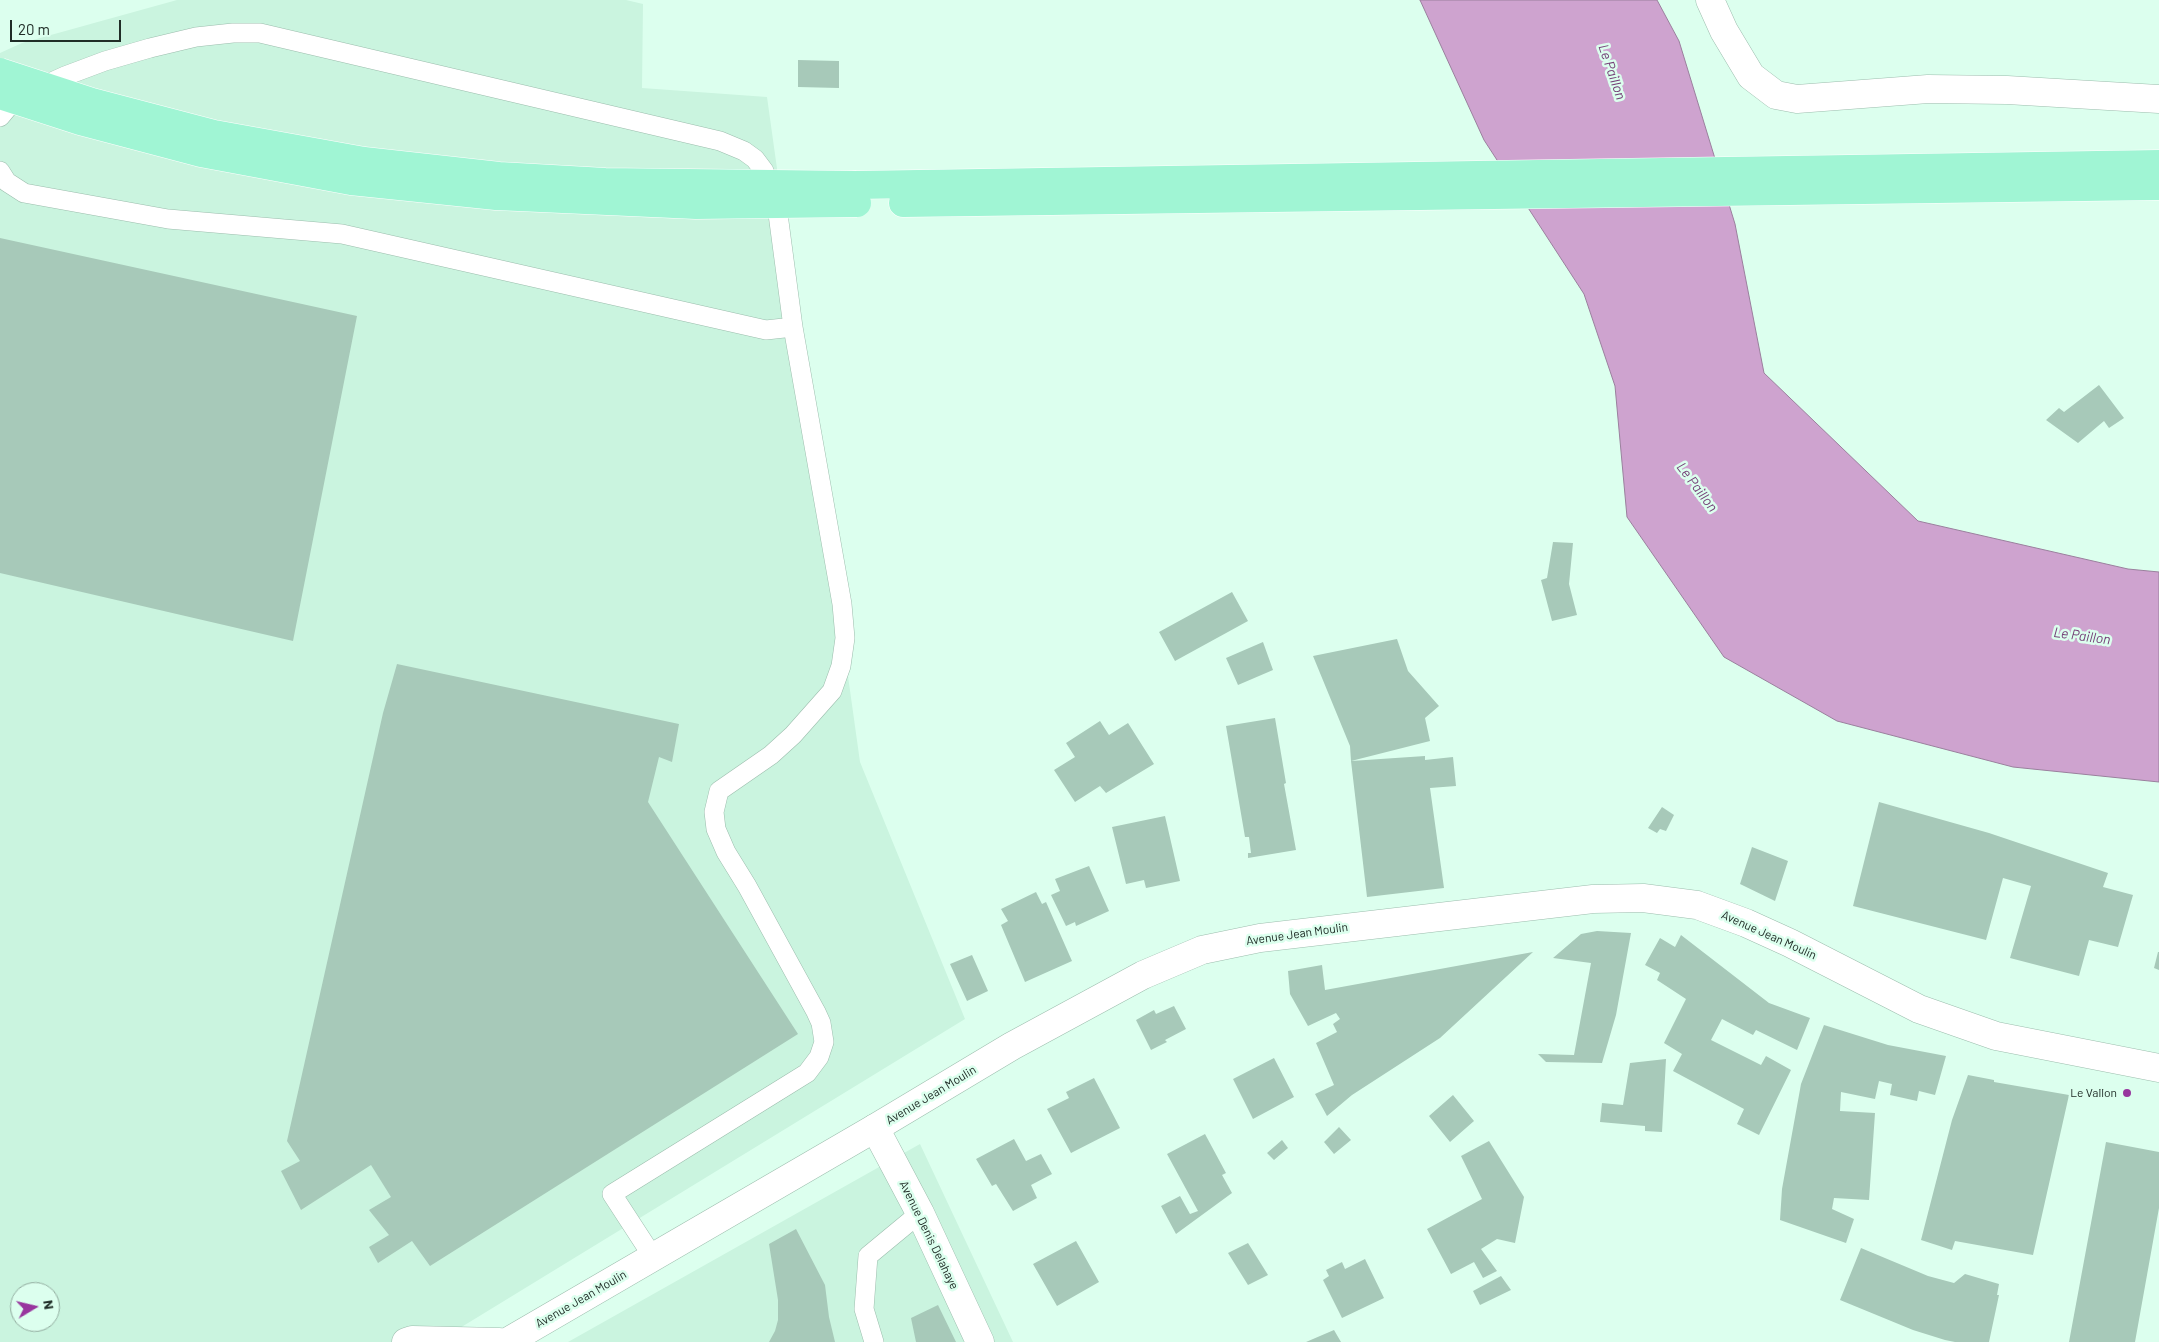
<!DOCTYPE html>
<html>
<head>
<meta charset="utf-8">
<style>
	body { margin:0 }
	#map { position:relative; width:2159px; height:1342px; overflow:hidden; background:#dcffee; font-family:Barlow,sans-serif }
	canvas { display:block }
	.north { position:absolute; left:10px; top:1282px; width:50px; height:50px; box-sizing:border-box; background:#dcffee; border:1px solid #91ab9e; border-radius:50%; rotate:81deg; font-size:14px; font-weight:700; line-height:20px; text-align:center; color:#202d27 }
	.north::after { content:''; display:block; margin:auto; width:18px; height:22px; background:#98369e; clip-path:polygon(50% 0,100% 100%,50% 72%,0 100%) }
	.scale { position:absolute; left:10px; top:20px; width:111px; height:22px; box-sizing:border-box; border:2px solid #202d27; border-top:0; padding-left:6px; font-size:15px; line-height:18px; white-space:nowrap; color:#202d27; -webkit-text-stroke:4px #dcffee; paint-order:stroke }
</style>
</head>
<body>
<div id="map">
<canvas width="2159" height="1342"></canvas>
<div class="north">N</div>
<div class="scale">20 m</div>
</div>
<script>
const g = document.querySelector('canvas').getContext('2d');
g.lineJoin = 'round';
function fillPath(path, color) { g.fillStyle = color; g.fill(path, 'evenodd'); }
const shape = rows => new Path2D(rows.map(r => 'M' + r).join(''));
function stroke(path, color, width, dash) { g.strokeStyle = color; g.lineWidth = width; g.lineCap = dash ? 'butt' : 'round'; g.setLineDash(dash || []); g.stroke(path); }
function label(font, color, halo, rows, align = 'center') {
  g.font = font + ' Barlow,sans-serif'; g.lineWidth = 5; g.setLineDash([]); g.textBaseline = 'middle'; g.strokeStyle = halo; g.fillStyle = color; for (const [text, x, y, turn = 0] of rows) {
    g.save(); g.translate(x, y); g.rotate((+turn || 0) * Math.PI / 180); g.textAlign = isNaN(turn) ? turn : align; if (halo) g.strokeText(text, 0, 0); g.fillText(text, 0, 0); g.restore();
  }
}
fillPath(shape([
	[177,0,626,0,643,4,642,88,767,97,860,762,965,1019,437,1342,0,1342,0,53,22,43],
	[20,1292,50,1292,50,1322,20,1322],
	[920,1144,1013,1342,568,1342]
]), '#caf4df');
const water = shape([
	[1420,0,1657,0,1679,41,1735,224,1764,373,1918,521,2128,569,2159,572,2159,782,2013,767,1837,721,1724,657,1627,517,1615,386,1584,294,1484,140,1420,0]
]);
fillPath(water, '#cea3cf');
stroke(water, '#9a809d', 1);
fillPath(shape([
	[798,60,839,61,839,88,798,87],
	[0,238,357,316,293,641,0,573],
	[2099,385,2124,418,2109,428,2104,421,2078,443,2046,420,2059,408,2064,412],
	[1553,542,1573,543,1569,584,1577,615,1552,621,1541,580,1547,578],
	[1232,592,1248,621,1175,661,1159,632],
	[1397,639,1408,671,1439,706,1425,718,1430,741,1351,761,1350,746,1313,656],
	[1263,642,1273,670,1238,685,1226,658],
	[397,664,679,724,672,762,659,757,648,802,798,1034,430,1266,412,1241,378,1263,369,1247,389,1235,369,1210,391,1197,371,1165,301,1210,281,1171,300,1161,287,1141,383,713],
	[1275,718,1286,783,1284,784,1296,850,1248,858,1248,853,1251,853,1249,837,1245,837,1226,726],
	[1100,721,1109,735,1128,723,1154,764,1106,793,1100,786,1075,802,1054,770,1075,757,1066,743],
	[1425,756,1425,760,1453,757,1456,786,1430,788,1444,888,1367,897,1351,761],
	[1879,802,1989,833,2108,873,2103,887,2133,895,2118,947,2089,940,2079,976,2010,958,2031,886,2003,878,1986,940,1853,906],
	[1662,807,1674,815,1666,831,1660,829,1657,833,1648,828],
	[1165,816,1180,881,1146,888,1144,880,1126,884,1112,827],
	[1752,847,1788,861,1775,901,1740,884],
	[1089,866,1109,911,1076,926,1075,922,1066,926,1051,895,1060,891,1055,879],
	[1036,892,1042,904,1046,902,1072,961,1025,982,1001,925,1008,921,1001,909],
	[1597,931,1631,933,1616,1015,1602,1063,1546,1062,1538,1054,1574,1055,1591,963,1553,958,1581,934],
	[1681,935,1769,1003,1810,1018,1797,1050,1756,1030,1753,1035,1722,1019,1711,1040,1761,1065,1766,1056,1791,1070,1759,1135,1737,1124,1744,1109,1673,1071,1682,1054,1664,1043,1686,999,1657,980,1660,973,1645,965,1660,938,1675,947],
	[1533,952,1440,1038,1352,1095,1327,1116,1315,1094,1334,1085,1316,1043,1337,1032,1333,1024,1340,1019,1336,1013,1308,1026,1290,994,1288,971,1322,965,1325,990],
	[2158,952,2159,952,2159,970,2154,968],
	[972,955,988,991,967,1001,950,964],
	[1174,1006,1186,1029,1165,1040,1167,1042,1151,1050,1136,1020,1154,1010,1156,1014],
	[1824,1025,1888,1045,1946,1056,1935,1095,1919,1091,1917,1101,1890,1095,1892,1084,1879,1081,1875,1099,1841,1092,1840,1111,1875,1113,1869,1200,1834,1198,1832,1209,1854,1219,1846,1243,1780,1220,1782,1189,1801,1084],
	[1274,1058,1294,1097,1253,1119,1233,1079],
	[1666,1059,1662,1132,1645,1131,1645,1126,1600,1122,1602,1103,1623,1105,1630,1063],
	[1968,1075,1994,1080,1994,1082,2069,1095,2033,1255,1955,1241,1952,1250,1921,1240,1952,1120],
	[1094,1078,1120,1128,1071,1153,1047,1109,1069,1098,1066,1092],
	[1453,1095,1474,1121,1450,1142,1429,1116],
	[1339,1127,1351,1140,1334,1154,1324,1142],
	[1205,1134,1226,1173,1222,1175,1232,1193,1176,1234,1161,1206,1180,1196,1190,1214,1198,1211,1167,1154],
	[1014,1139,1026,1161,1041,1154,1052,1174,1031,1185,1037,1198,1013,1211,996,1184,992,1186,976,1159],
	[1282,1140,1288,1148,1274,1160,1267,1153],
	[1489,1141,1524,1197,1515,1243,1497,1239,1481,1249,1497,1271,1483,1278,1474,1262,1451,1274,1427,1229,1482,1199,1461,1156],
	[2106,1142,2159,1152,2159,1208,2135,1342,2069,1342],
	[796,1229,825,1285,829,1317,835,1342,769,1342,775,1331,778,1320,778,1300,769,1244],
	[1076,1241,1099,1282,1057,1306,1033,1264],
	[1248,1243,1268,1275,1248,1285,1228,1253],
	[1861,1248,1928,1276,1954,1283,1965,1274,1999,1284,1997,1295,1999,1295,1989,1342,1955,1342,1945,1340,1913,1330,1840,1300],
	[1365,1259,1384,1298,1342,1318,1323,1280,1329,1276,1326,1270,1342,1262,1345,1269],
	[1501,1276,1511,1290,1480,1305,1473,1291],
	[938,1305,956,1342,916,1342,911,1318],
	[1334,1330,1341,1342,1306,1342]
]), '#a7c9b9');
const lane = shape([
	[0,117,10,105,32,91,65,76,105,61,150,48,196,37,233,33,260,33,720,141,744,151,755,159,764,171,778,214,793,327,842,604,845,638,841,666,832,691,793,735,771,755,719,791,714,812,716,829,726,852,747,886,816,1012,821,1023,824,1042,819,1057,807,1073,612,1194,653,1257],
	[0,171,7,182,24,193,168,219,342,234,766,330,793,327],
	[874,1342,864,1309,868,1256,920,1213]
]);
const street = shape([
	[1710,0,1724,31,1751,76,1776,95,1797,99,1928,89,2007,90,2159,99],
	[875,1128,920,1213,980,1342],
	[406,1342,412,1340,499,1342]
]);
const secondary = shape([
	[507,1342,875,1128,1012,1046,1143,975,1202,950,1260,938,1593,899,1643,898,1697,905,1746,923,1790,943,1919,1009,1996,1036,2159,1068]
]);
const primary = shape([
	[856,185,2159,164],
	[903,203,2159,186]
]);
stroke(lane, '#9cbdad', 20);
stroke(street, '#9cbdad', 29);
stroke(secondary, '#9cbdad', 29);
stroke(primary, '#fff', 29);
stroke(lane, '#fff', 19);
stroke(street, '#fff', 28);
stroke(secondary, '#fff', 28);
stroke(primary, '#a0f5d4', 28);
const primaryBridge = shape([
	[0,72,92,102,214,134,364,161,499,176,605,182,856,185],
	[0,95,80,121,201,153,351,181,496,196,696,205,857,203]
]);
stroke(primaryBridge, '#fff', 29, []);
stroke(primaryBridge, '#a0f5d4', 28);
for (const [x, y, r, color] of [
	[2127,1093,5,"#98369e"]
]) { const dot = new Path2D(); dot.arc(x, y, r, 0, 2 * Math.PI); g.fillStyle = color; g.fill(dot); stroke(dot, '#dcffee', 2); }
label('12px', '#202d27', '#dcffee', [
	["Avenue Jean Moulin",1297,934,-8],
	["Avenue Jean Moulin",1769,935,24],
	["Avenue Jean Moulin",931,1095,-31],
	["Avenue Denis Delahaye",929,1235,64],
	["Avenue Jean Moulin",581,1299,-30]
]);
label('12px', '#202d27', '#dcffee', [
	["Le Vallon",2117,1093]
], 'right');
label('italic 14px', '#733e76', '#dcffee', [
	["Le Paillon",1612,72,71],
	["Le Paillon",1697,487,53],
	["Le Paillon",2082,636,8]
]);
</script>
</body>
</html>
